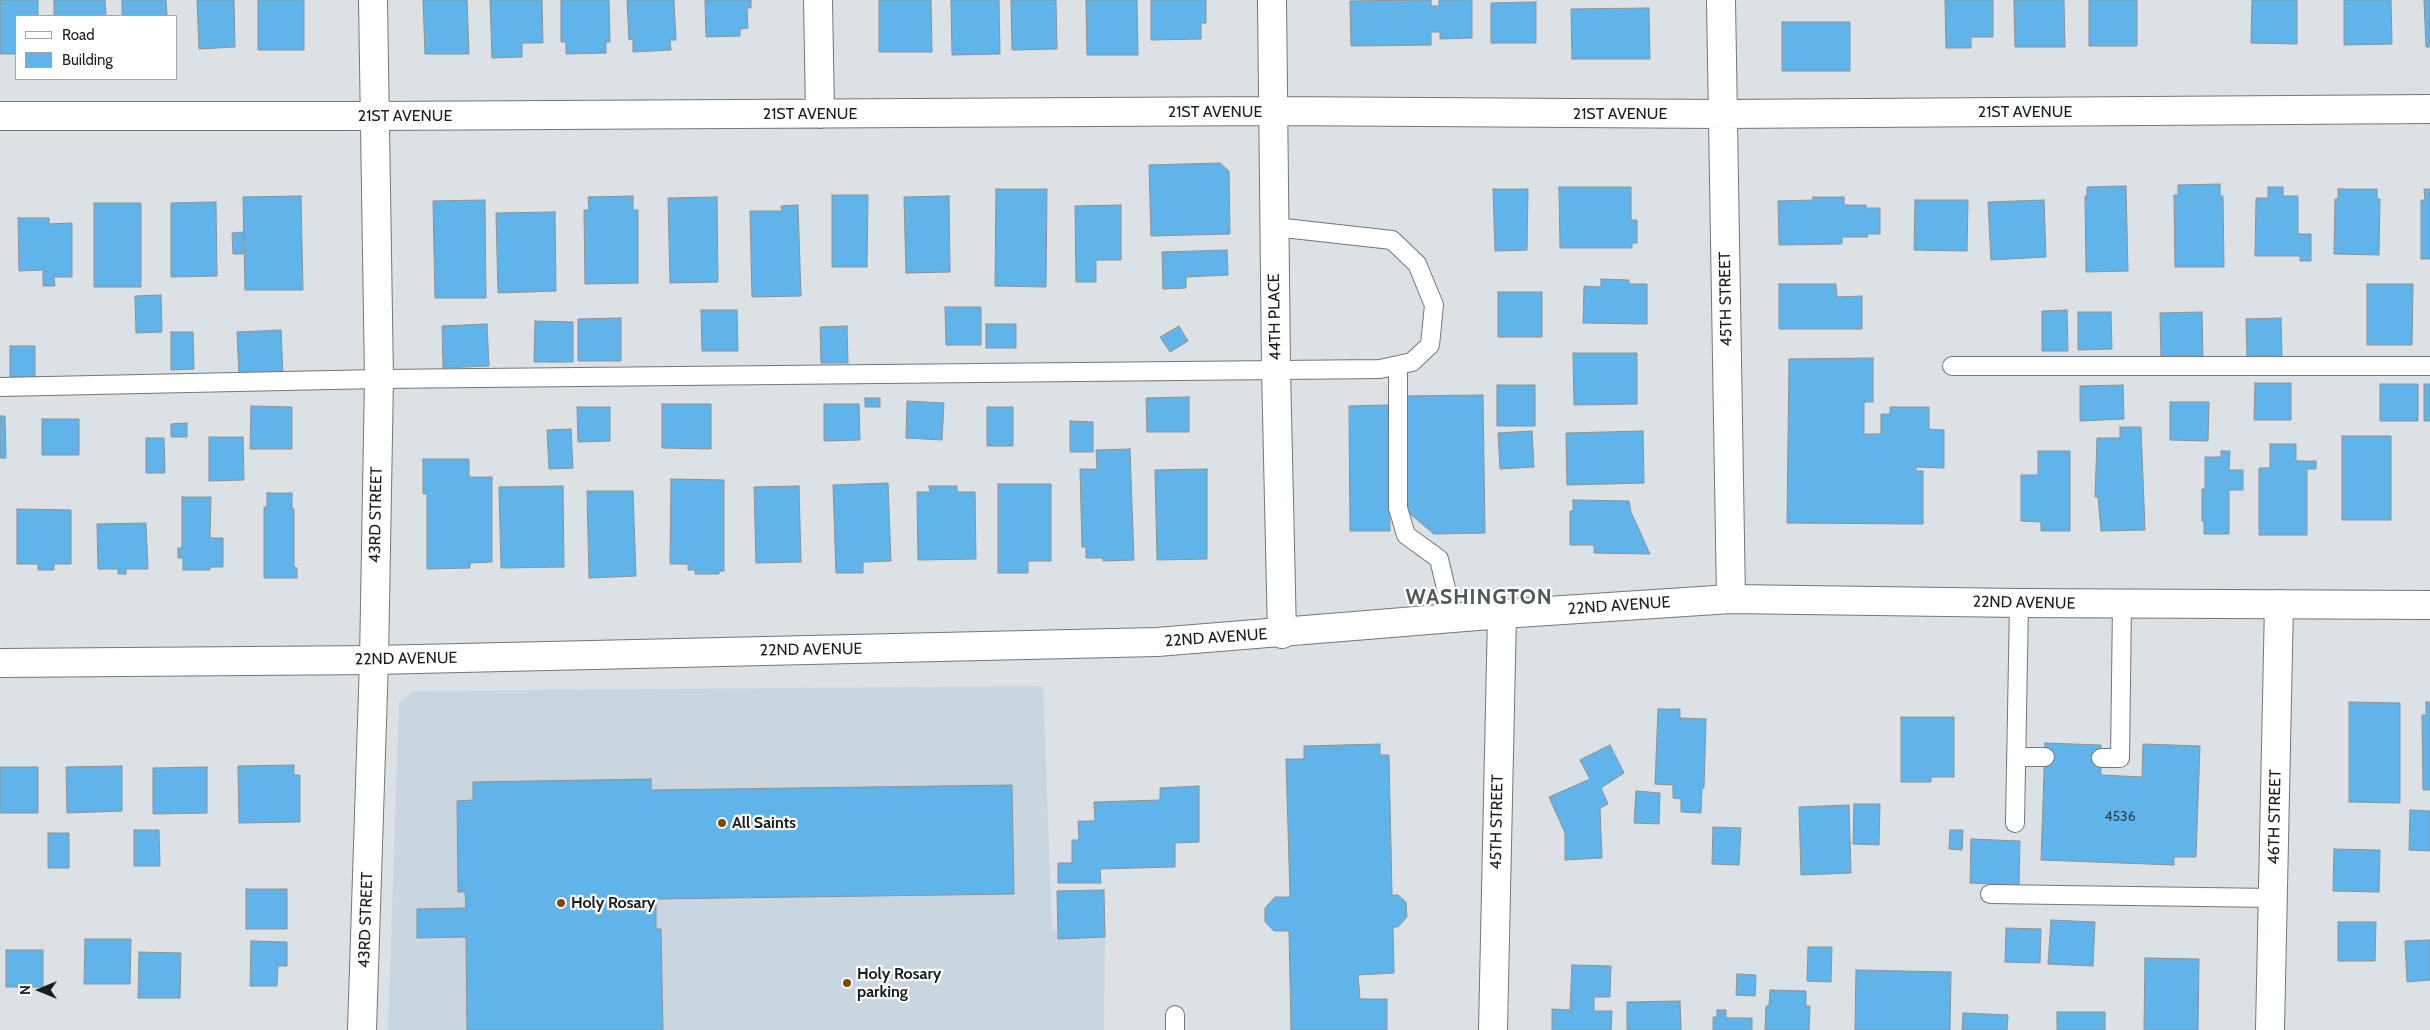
<!DOCTYPE html>
<html>
<head>
<meta charset="utf-8">
<style>
	body { margin:0 }
	#map { position:relative; width:2430px; height:1030px; overflow:hidden; background:#dbe1e5; font-family:Cabin,sans-serif }
	canvas { display:block }
	.legend { position:absolute; left:15px; top:15px; width:162px; height:65px; box-sizing:border-box; background:#fff; border:1px solid #a4a5a5; margin:0; padding:6px 9px; list-style:none; font-size:15px; color:#1b1e1f }
	.legend li { display:flex; align-items:center; gap:10px; height:25px }
	.legend b { width:25px; border:1px solid #a4a5a5 }
	.north { position:absolute; left:15px; top:965px; width:50px; height:50px; -webkit-text-stroke:4px #fff; paint-order:stroke; rotate:270deg; font-size:14px; font-weight:700; line-height:20px; text-align:center; color:#1b1e1f }
	.north::after { content:''; display:block; margin:auto; width:18px; height:22px; background:#1b1e1f; clip-path:polygon(50% 0,100% 100%,50% 72%,0 100%) }
</style>
</head>
<body>
<div id="map">
<canvas width="2430" height="1030"></canvas>
<ul class="legend">
<li><b style="height:6px;background:#fff"></b>Road</li>
<li><b style="height:14px;background:#60b4e9"></b>Building</li>
</ul>
<div class="north">N</div>
</div>
<script>
const g = document.querySelector('canvas').getContext('2d');
g.lineJoin = 'round';
function fillPath(path, color) { g.fillStyle = color; g.fill(path, 'evenodd'); }
const shape = rows => new Path2D(rows.map(r => 'M' + r).join(''));
function stroke(path, color, width, dash) { g.strokeStyle = color; g.lineWidth = width; g.lineCap = dash ? 'butt' : 'round'; g.setLineDash(dash || []); g.stroke(path); }
function label(font, color, halo, rows, align = 'center') {
  g.font = font + ' Cabin,sans-serif'; g.lineWidth = 4.5; g.setLineDash([]); g.textBaseline = 'middle'; g.strokeStyle = halo; g.fillStyle = color; for (const [text, x, y, turn = 0] of rows) {
    g.save(); g.translate(x, y); g.rotate((+turn || 0) * Math.PI / 180); g.textAlign = isNaN(turn) ? turn : align; if (halo) g.strokeText(text, 0, 0); g.fillText(text, 0, 0); g.restore();
  }
}
fillPath(shape([
	[1043,686,1052,931,1105,930,1104,1030,388,1030,399,703,414,691]
]), '#c9d6df');
const building = shape([
	[0,0,38,0,38,16,16,16,16,54,0,54,0,0],
	[54,0,105,0,106,16,54,16,54,0],
	[122,0,166,0,167,16,122,16,122,0],
	[197,0,234,0,235,47,199,49,197,0],
	[258,0,304,0,304,50,258,50,258,0],
	[423,0,467,0,469,54,425,54,423,0],
	[490,0,542,0,543,43,522,43,522,57,492,58,490,0],
	[561,0,609,0,610,42,606,42,606,53,566,54,566,42,561,42,561,0],
	[627,0,674,0,676,40,670,40,671,50,633,52,633,39,629,40,627,0],
	[705,0,751,0,751,8,747,8,748,28,740,29,740,36,706,37,705,0],
	[879,0,931,0,932,52,879,52,879,0],
	[951,0,999,0,1000,54,952,55,951,0],
	[1011,0,1056,0,1057,49,1012,50,1011,0],
	[1086,0,1137,0,1138,55,1087,55,1086,0],
	[1151,0,1206,0,1206,23,1201,23,1201,39,1151,40,1151,0],
	[1431,0,1431,6,1439,6,1439,0,1472,0,1472,38,1440,39,1440,32,1431,32,1431,45,1351,46,1350,1,1431,0],
	[1945,0,1993,0,1993,37,1971,37,1971,48,1946,48,1945,0],
	[2014,0,2064,0,2065,47,2015,47,2014,0],
	[2089,0,2137,0,2137,46,2089,46,2089,0],
	[2252,0,2297,0,2297,44,2251,43,2252,0],
	[2344,0,2391,0,2392,44,2344,45,2344,0],
	[2424,0,2430,0,2430,47,2426,47,2424,0],
	[1536,2,1536,43,1491,43,1491,3,1536,2],
	[1649,8,1650,59,1572,59,1571,9,1649,8],
	[1782,22,1850,22,1850,71,1782,71,1782,22],
	[1220,163,1229,171,1230,234,1151,236,1149,165,1220,163],
	[2220,184,2220,196,2223,196,2224,267,2175,267,2174,195,2178,195,2178,185,2220,184],
	[2126,186,2128,271,2086,272,2085,196,2087,196,2087,187,2126,186],
	[1559,187,1631,187,1631,220,1637,220,1637,243,1632,243,1632,248,1560,248,1559,187],
	[2268,187,2283,187,2283,196,2298,196,2298,234,2311,234,2311,261,2300,261,2300,256,2255,256,2256,198,2268,198,2268,187],
	[996,189,1047,189,1046,287,995,286,996,189],
	[1493,189,1528,189,1527,250,1495,251,1493,189],
	[2338,189,2377,189,2377,199,2380,199,2379,255,2334,254,2335,199,2338,199,2338,189],
	[2424,189,2430,189,2430,259,2421,259,2421,200,2425,200,2424,189],
	[832,195,868,195,867,267,832,267,832,195],
	[301,196,303,290,245,290,243,197,301,196],
	[633,196,633,210,638,210,638,283,585,284,584,210,589,210,588,197,633,196],
	[949,196,950,272,906,273,904,197,949,196],
	[717,197,718,282,670,283,668,198,717,197],
	[1813,197,1844,197,1844,205,1866,205,1866,208,1880,208,1880,234,1867,234,1868,237,1842,237,1842,244,1779,245,1778,201,1813,200,1813,197],
	[485,200,486,298,435,298,433,201,485,200],
	[1915,200,1968,200,1967,251,1914,250,1915,200],
	[2044,200,2046,257,1991,260,1988,202,2044,200],
	[216,202,217,276,171,277,171,203,216,202],
	[94,203,141,203,141,287,94,287,94,203],
	[798,205,801,296,752,297,750,211,782,211,781,206,798,205],
	[1121,205,1121,260,1096,260,1096,282,1076,282,1075,206,1121,205],
	[555,212,556,291,498,293,496,213,555,212],
	[18,218,49,218,49,224,72,223,72,277,54,277,55,286,43,286,43,270,19,271,18,218],
	[243,232,243,254,233,254,232,233,243,232],
	[1227,250,1228,275,1186,277,1186,288,1163,289,1162,252,1227,250],
	[1601,279,1629,280,1629,284,1647,284,1647,324,1583,323,1584,286,1601,287,1601,279],
	[1779,284,1836,284,1837,297,1862,296,1862,329,1779,329,1779,284],
	[2367,284,2413,284,2412,345,2367,345,2367,284],
	[1498,292,1542,292,1542,337,1498,337,1498,292],
	[161,295,162,332,136,333,135,296,161,295],
	[945,307,981,307,981,345,946,345,945,307],
	[701,310,737,310,738,351,702,351,701,310],
	[2067,310,2068,351,2042,351,2042,311,2067,310],
	[2078,312,2111,312,2112,349,2078,350,2078,312],
	[2202,312,2203,358,2161,359,2160,313,2202,312],
	[621,318,621,361,578,361,578,319,621,318],
	[2281,318,2282,357,2247,357,2246,319,2281,318],
	[535,321,573,322,573,362,534,362,535,321],
	[487,324,489,366,443,368,442,326,487,324],
	[986,324,1016,324,1016,348,986,348,986,324],
	[847,326,848,363,821,363,820,327,847,326],
	[1179,326,1188,341,1170,352,1160,337,1179,326],
	[281,330,283,374,239,376,237,332,281,330],
	[171,332,193,332,194,369,171,370,171,332],
	[10,346,35,346,35,380,10,380,10,346],
	[1573,353,1637,353,1637,404,1574,405,1573,353],
	[1873,358,1873,402,1864,402,1864,434,1881,434,1881,414,1890,414,1890,407,1929,407,1929,429,1944,430,1944,468,1916,467,1916,471,1923,471,1923,524,1787,523,1789,359,1873,358],
	[2255,383,2291,383,2291,420,2254,420,2255,383],
	[2380,384,2418,384,2418,421,2380,421,2380,384],
	[2424,384,2430,384,2430,421,2424,421,2424,384],
	[1497,385,1535,385,1535,426,1497,426,1497,385],
	[2123,385,2124,419,2080,421,2080,386,2123,385],
	[1483,395,1485,533,1434,534,1404,509,1403,396,1483,395],
	[1189,397,1189,432,1147,432,1146,398,1189,397],
	[865,398,880,398,880,407,865,407,865,398],
	[907,401,944,403,942,440,906,438,907,401],
	[2170,402,2209,402,2208,441,2170,440,2170,402],
	[662,404,711,404,711,449,662,448,662,404],
	[824,404,859,404,860,440,824,441,824,404],
	[1388,405,1390,531,1350,531,1349,406,1388,405],
	[251,406,292,407,292,449,250,449,251,406],
	[577,407,610,407,610,441,578,442,577,407],
	[987,407,1013,407,1013,446,987,446,987,407],
	[0,416,5,416,6,458,0,458,0,416],
	[42,419,79,419,79,455,42,455,42,419],
	[1070,421,1093,422,1093,452,1070,452,1070,421],
	[187,423,187,437,171,437,171,424,187,423],
	[2120,427,2141,427,2145,530,2101,531,2098,497,2095,497,2097,438,2120,438,2120,427],
	[571,429,573,468,549,469,547,430,571,429],
	[1532,431,1534,467,1500,469,1498,433,1532,431],
	[1643,431,1644,483,1567,485,1566,433,1643,431],
	[2342,436,2391,436,2391,520,2342,520,2342,436],
	[209,437,243,437,244,480,209,481,209,437],
	[146,438,164,438,165,473,146,473,146,438],
	[2270,444,2296,444,2296,461,2316,461,2316,469,2307,469,2307,535,2259,535,2259,468,2270,468,2270,444],
	[1130,449,1134,560,1103,561,1103,558,1086,558,1086,547,1082,547,1080,469,1097,469,1096,450,1130,449],
	[2038,451,2070,451,2070,531,2041,531,2041,522,2021,521,2021,475,2038,475,2038,451],
	[2221,451,2230,451,2229,470,2243,470,2243,490,2229,490,2229,534,2204,534,2204,521,2202,521,2202,489,2205,489,2205,457,2221,457,2221,451],
	[423,459,469,459,469,477,492,477,492,562,470,563,470,568,427,569,427,494,423,494,423,459],
	[1207,469,1207,559,1157,560,1155,470,1207,469],
	[671,479,724,480,724,571,719,571,719,574,695,574,695,570,688,570,688,564,670,564,671,479],
	[888,483,891,561,863,562,863,573,836,573,833,485,888,483],
	[998,484,1051,484,1051,561,1028,561,1028,573,998,573,998,484],
	[563,486,564,567,501,568,499,487,563,486],
	[799,486,801,562,756,563,754,487,799,486],
	[929,486,957,486,957,492,975,492,976,559,918,560,917,492,930,492,929,486],
	[587,491,633,491,636,576,589,578,587,491],
	[267,493,292,493,292,509,294,509,294,567,297,568,297,578,264,578,264,507,267,507,267,493],
	[182,497,211,497,210,538,223,538,223,567,210,567,210,570,183,570,183,558,178,558,178,548,182,548,182,497],
	[1573,500,1629,501,1631,512,1650,554,1594,553,1594,545,1570,545,1570,511,1573,511,1573,500],
	[17,509,71,510,71,564,54,564,54,570,38,570,38,564,17,564,17,509],
	[146,523,148,569,126,569,126,574,118,574,118,569,98,569,97,524,146,523],
	[2349,702,2400,703,2400,803,2349,802,2349,702],
	[2426,702,2430,702,2430,790,2423,790,2422,715,2426,715,2426,702],
	[1658,709,1680,709,1680,718,1706,719,1704,788,1702,788,1701,813,1681,812,1681,799,1673,798,1673,785,1655,784,1658,709],
	[1901,717,1954,717,1954,777,1931,777,1931,782,1901,782,1901,717],
	[2045,743,2101,745,2101,775,2142,777,2143,744,2200,746,2196,857,2174,857,2174,865,2041,860,2045,743],
	[1380,744,1380,755,1389,755,1392,895,1398,895,1406,902,1407,917,1398,927,1393,927,1394,973,1358,975,1360,999,1387,999,1387,1030,1291,1030,1289,931,1274,931,1265,922,1265,908,1275,897,1290,897,1286,759,1304,759,1304,746,1380,744],
	[1610,745,1624,773,1601,788,1608,804,1600,808,1602,858,1565,860,1565,833,1549,797,1590,779,1580,760,1610,745],
	[294,765,294,775,300,775,300,822,239,823,238,766,294,765],
	[122,766,122,811,67,813,66,767,122,766],
	[0,767,38,767,38,813,0,813,0,767],
	[207,767,207,813,153,814,153,768,207,767],
	[651,779,651,790,1012,785,1014,894,656,899,656,929,661,929,663,1030,467,1030,466,937,417,938,417,909,466,908,465,892,458,892,457,801,473,800,473,782,651,779],
	[1199,786,1199,842,1175,843,1175,867,1100,869,1101,883,1058,883,1058,863,1072,863,1072,840,1079,840,1078,821,1095,821,1094,802,1160,800,1160,788,1199,786],
	[1636,791,1660,793,1659,824,1634,823,1636,791],
	[1854,804,1880,804,1879,845,1853,844,1854,804],
	[1849,805,1851,873,1801,875,1799,807,1849,805],
	[2410,810,2430,811,2430,851,2409,850,2410,810],
	[1713,827,1741,828,1739,865,1712,864,1713,827],
	[134,830,159,830,160,866,134,866,134,830],
	[1950,830,1963,830,1962,850,1949,849,1950,830],
	[48,833,69,833,69,868,48,868,48,833],
	[1971,839,2020,841,2019,885,1970,883,1971,839],
	[2334,849,2380,850,2379,892,2333,891,2334,849],
	[246,889,287,889,287,929,246,929,246,889],
	[1104,890,1105,937,1058,939,1057,891,1104,890],
	[2051,920,2095,922,2093,966,2048,964,2051,920],
	[2338,922,2376,922,2375,961,2338,961,2338,922],
	[2006,928,2041,929,2040,963,2005,962,2006,928],
	[85,939,131,939,130,984,84,984,85,939],
	[2430,940,2430,980,2407,982,2405,941,2430,940],
	[251,941,287,942,287,966,278,966,277,986,250,986,251,941],
	[1808,947,1832,947,1831,982,1807,981,1808,947],
	[6,950,43,950,43,987,6,987,6,950],
	[139,952,181,953,180,998,138,998,139,952],
	[2145,958,2199,959,2198,1030,2144,1030,2145,958],
	[1572,965,1611,966,1610,997,1594,997,1594,1011,1612,1011,1611,1030,1552,1030,1552,1009,1570,1010,1572,965],
	[1856,970,1951,972,1950,1030,1855,1030,1856,970],
	[1737,974,1756,975,1755,996,1736,995,1737,974],
	[1770,990,1806,991,1806,1006,1810,1006,1809,1030,1765,1030,1766,1006,1769,1006,1770,990],
	[1680,1001,1681,1030,1627,1030,1627,1002,1680,1001],
	[1717,1010,1726,1010,1726,1018,1752,1018,1752,1030,1713,1030,1713,1017,1717,1017,1717,1010],
	[2057,1012,2105,1012,2105,1030,2057,1030,2057,1012],
	[1963,1013,2008,1015,2007,1030,1962,1030,1963,1013]
]);
fillPath(building, '#60b4e9');
stroke(building, '#8c9296', 1);
const lane = shape([
	[1398,365,1398,508,1406,535,1439,559,1453,618],
	[1952,366,2430,366],
	[0,387,379,379,1380,369,1412,362,1430,345,1434,305,1417,264,1392,240,1275,227],
	[2016,757,2045,757],
	[2101,758,2120,758,2122,604],
	[2015,823,2019,603],
	[1990,894,2273,898],
	[1175,1030,1175,1015]
]);
const street = shape([
	[818,0,820,114],
	[1272,0,1276,369,1282,634],
	[1721,0,1731,599],
	[0,116,374,116,1274,111,1723,114,2430,109],
	[362,1030,374,660,379,379,373,0],
	[2270,1030,2279,604]
]);
const secondary = shape([
	[0,663,374,660,1157,642,1502,614,1731,599,2019,603,2430,605],
	[1493,1030,1502,614]
]);
stroke(lane, '#72777b', 20);
stroke(street, '#72777b', 30);
stroke(secondary, '#72777b', 30);
stroke(lane, '#fff', 18);
stroke(street, '#fff', 28);
stroke(secondary, '#fff', 28);
for (const [x, y, r, color] of [
	[722,823,5,"#844703"],
	[561,903,5,"#844703"],
	[847,983,5,"#844703"]
]) { const dot = new Path2D(); dot.arc(x, y, r, 0, 2 * Math.PI); g.fillStyle = color; g.fill(dot); stroke(dot, '#fff', 2); }
label('14px', '#2c4452', null, [
	["4536",2120,817]
]);
label('16px', '#1b1e1f', '#fff', [
	["21ST AVENUE",1215,112],
	["21ST AVENUE",2025,112],
	["21ST AVENUE",810,114],
	["21ST AVENUE",1620,114],
	["21ST AVENUE",405,116],
	["45TH STREET",1726,299,-91],
	["44TH PLACE",1275,317,-91],
	["43RD STREET",376,515,-89],
	["22ND AVENUE",2024,603,1],
	["22ND AVENUE",1619,606,-4],
	["22ND AVENUE",1216,638,-4],
	["22ND AVENUE",811,650,-1],
	["22ND AVENUE",406,659,-1],
	["46TH STREET",2275,817,-89],
	["45TH STREET",1497,822,-89],
	["43RD STREET",366,920,-88]
]);
label('bold 16px', '#1b1e1f', '#fff', [
	["All Saints",732,823],
	["Holy Rosary",571,903],
	["Holy Rosary",857,974],
	["parking",857,992]
], 'left');
g.letterSpacing = '1px';
label('bold 21px', '#53585b', '#fff', [
	["WASHINGTON",1479,598]
]);
g.letterSpacing = '0px';
</script>
</body>
</html>
